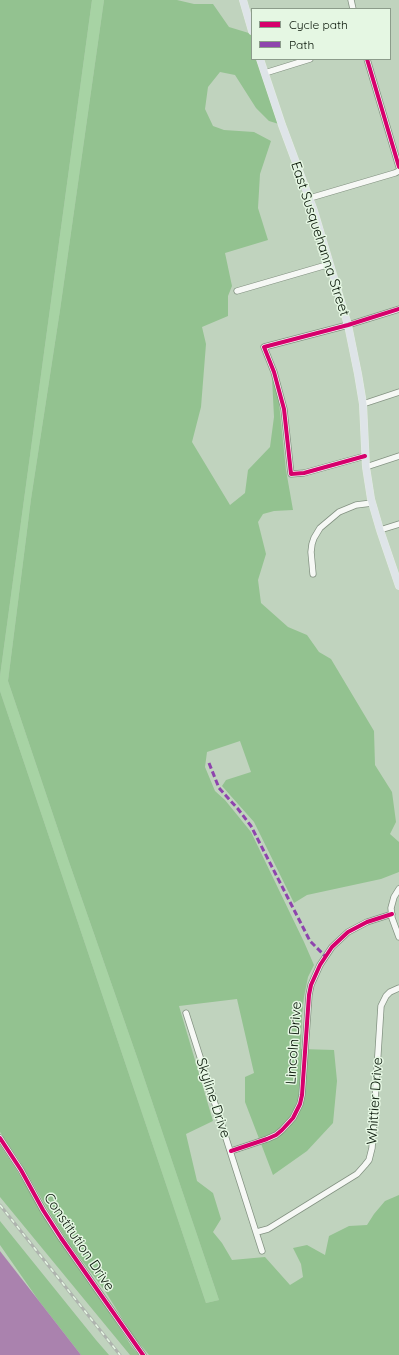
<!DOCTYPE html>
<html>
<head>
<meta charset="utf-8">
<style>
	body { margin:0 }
	#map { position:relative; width:399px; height:1355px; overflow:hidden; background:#c0d3be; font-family:Quicksand,sans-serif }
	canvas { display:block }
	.legend { position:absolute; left:251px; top:8px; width:140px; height:52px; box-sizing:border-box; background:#e5f7e3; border:1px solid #8c9c8b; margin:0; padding:5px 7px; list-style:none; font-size:12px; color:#071407 }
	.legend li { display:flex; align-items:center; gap:8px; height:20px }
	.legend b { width:20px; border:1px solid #8c9c8b }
</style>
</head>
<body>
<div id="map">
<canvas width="399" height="1355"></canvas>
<ul class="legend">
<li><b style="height:5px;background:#d6006c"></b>Cycle path</li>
<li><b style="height:5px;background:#8e44ad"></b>Path</li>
</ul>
</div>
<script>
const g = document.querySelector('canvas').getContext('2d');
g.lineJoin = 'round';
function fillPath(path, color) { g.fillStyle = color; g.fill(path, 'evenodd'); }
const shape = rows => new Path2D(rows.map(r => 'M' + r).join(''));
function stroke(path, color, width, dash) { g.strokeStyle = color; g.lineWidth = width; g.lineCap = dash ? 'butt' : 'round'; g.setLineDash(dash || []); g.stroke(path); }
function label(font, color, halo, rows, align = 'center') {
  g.font = font + ' Quicksand,sans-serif'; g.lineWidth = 3; g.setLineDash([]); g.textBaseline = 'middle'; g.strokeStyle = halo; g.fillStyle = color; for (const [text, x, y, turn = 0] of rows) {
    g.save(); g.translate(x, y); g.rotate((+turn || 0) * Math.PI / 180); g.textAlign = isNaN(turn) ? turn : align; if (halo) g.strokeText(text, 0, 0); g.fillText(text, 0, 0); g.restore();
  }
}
fillPath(shape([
	[92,0,104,0,60,310,31,499,8,681,69,862,138,1060,219,1300,206,1303,0,691,0,676]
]), '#a7d3a4');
fillPath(shape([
	[0,0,92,0,0,676],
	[104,0,177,0,194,4,213,4,229,27,252,34,252,59,260,59,282,125,269,121,256,108,235,75,220,72,208,87,205,109,213,126,224,130,254,132,271,141,260,174,258,208,268,240,225,253,232,286,228,296,228,316,202,327,206,344,201,407,192,442,230,505,245,493,248,470,270,447,274,417,272,378,278,393,286,470,293,510,274,511,263,514,258,522,266,554,258,580,261,603,288,627,307,635,319,652,331,659,374,731,375,765,392,792,396,822,390,834,399,842,399,872,381,879,307,895,294,903,254,822,222,786,226,780,251,772,240,741,207,752,205,767,215,791,225,800,251,832,304,942,314,965,308,977,304,997,302,1016,301,1049,334,1050,337,1081,333,1123,307,1151,273,1175,245,1102,245,1077,254,1073,237,999,179,1006,213,1121,186,1134,197,1181,213,1193,221,1219,213,1232,222,1243,232,1260,265,1257,290,1285,303,1277,301,1264,293,1248,307,1245,325,1255,329,1236,349,1226,367,1225,374,1214,385,1201,399,1195,399,1355,149,1355,133,1336,105,1291,70,1245,51,1215,19,1160,0,1132,0,691,206,1303,219,1300,138,1060,69,862,8,681,31,499,60,310],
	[0,1145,16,1169,39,1208,65,1249,101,1299,132,1347,139,1355,130,1355,0,1197],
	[0,1221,96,1340,109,1355,81,1355,39,1301,0,1245]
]), '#93c290');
fillPath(shape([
	[0,1251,39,1301,81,1355,0,1355]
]), '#aa82ae');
const minor = shape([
	[351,0,353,9],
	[367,59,399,167],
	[265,73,310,59],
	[310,198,395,173,399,171],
	[237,291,330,264],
	[363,404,399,392],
	[365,456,304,473,291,474,284,409,274,372,264,347,348,325,399,309],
	[366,467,399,456],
	[380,530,399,524],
	[313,574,311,552,312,544,314,538,320,528,339,512,356,505,372,503],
	[399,889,394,897,391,908,392,918,399,937],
	[186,1013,262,1251],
	[0,1138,21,1170,43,1210,61,1238,143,1355],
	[231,1151,267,1139,276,1135,282,1130,293,1118,300,1104,302,1095,309,995,311,985,320,965,332,947,348,932,367,922,392,914],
	[257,1232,268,1229,357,1174,365,1165,369,1160,372,1148,381,1006,386,996,390,992,399,988]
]);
const major = shape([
	[243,0,252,31],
	[260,59,282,125,314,211,348,325,358,374,363,404,366,467,371,499,380,530,399,586]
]);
stroke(minor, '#839282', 7);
stroke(major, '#e3ebe2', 8);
stroke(minor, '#f6f8f5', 5.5);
stroke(major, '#dee4e8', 7);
const rail = shape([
	[0,1205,120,1355]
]);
stroke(rail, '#aeb4ae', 3);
stroke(rail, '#e5f7e3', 1.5, [4.5]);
stroke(shape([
	[209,763,219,788,238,809,251,826,310,941,325,956]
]), '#8e44ad', 3, [6, 3]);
stroke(shape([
	[367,59,399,167],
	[365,456,304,473,291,474,284,409,274,372,264,347,348,325,399,309],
	[0,1138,21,1170,43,1210,61,1238,143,1355],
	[231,1151,267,1139,276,1135,282,1130,293,1118,300,1104,302,1095,309,995,311,985,320,965,332,947,348,932,367,922,392,914]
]), '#d6006c', 4);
label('14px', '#071407', '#e5f7e3', [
	["East Susquehanna Street",320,239,72],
	["Lincoln Drive",294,1043,-86],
	["Skyline Drive",213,1098,72],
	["Whittier Drive",375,1101,-86],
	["Constitution Drive",79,1242,56]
]);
</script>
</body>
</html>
